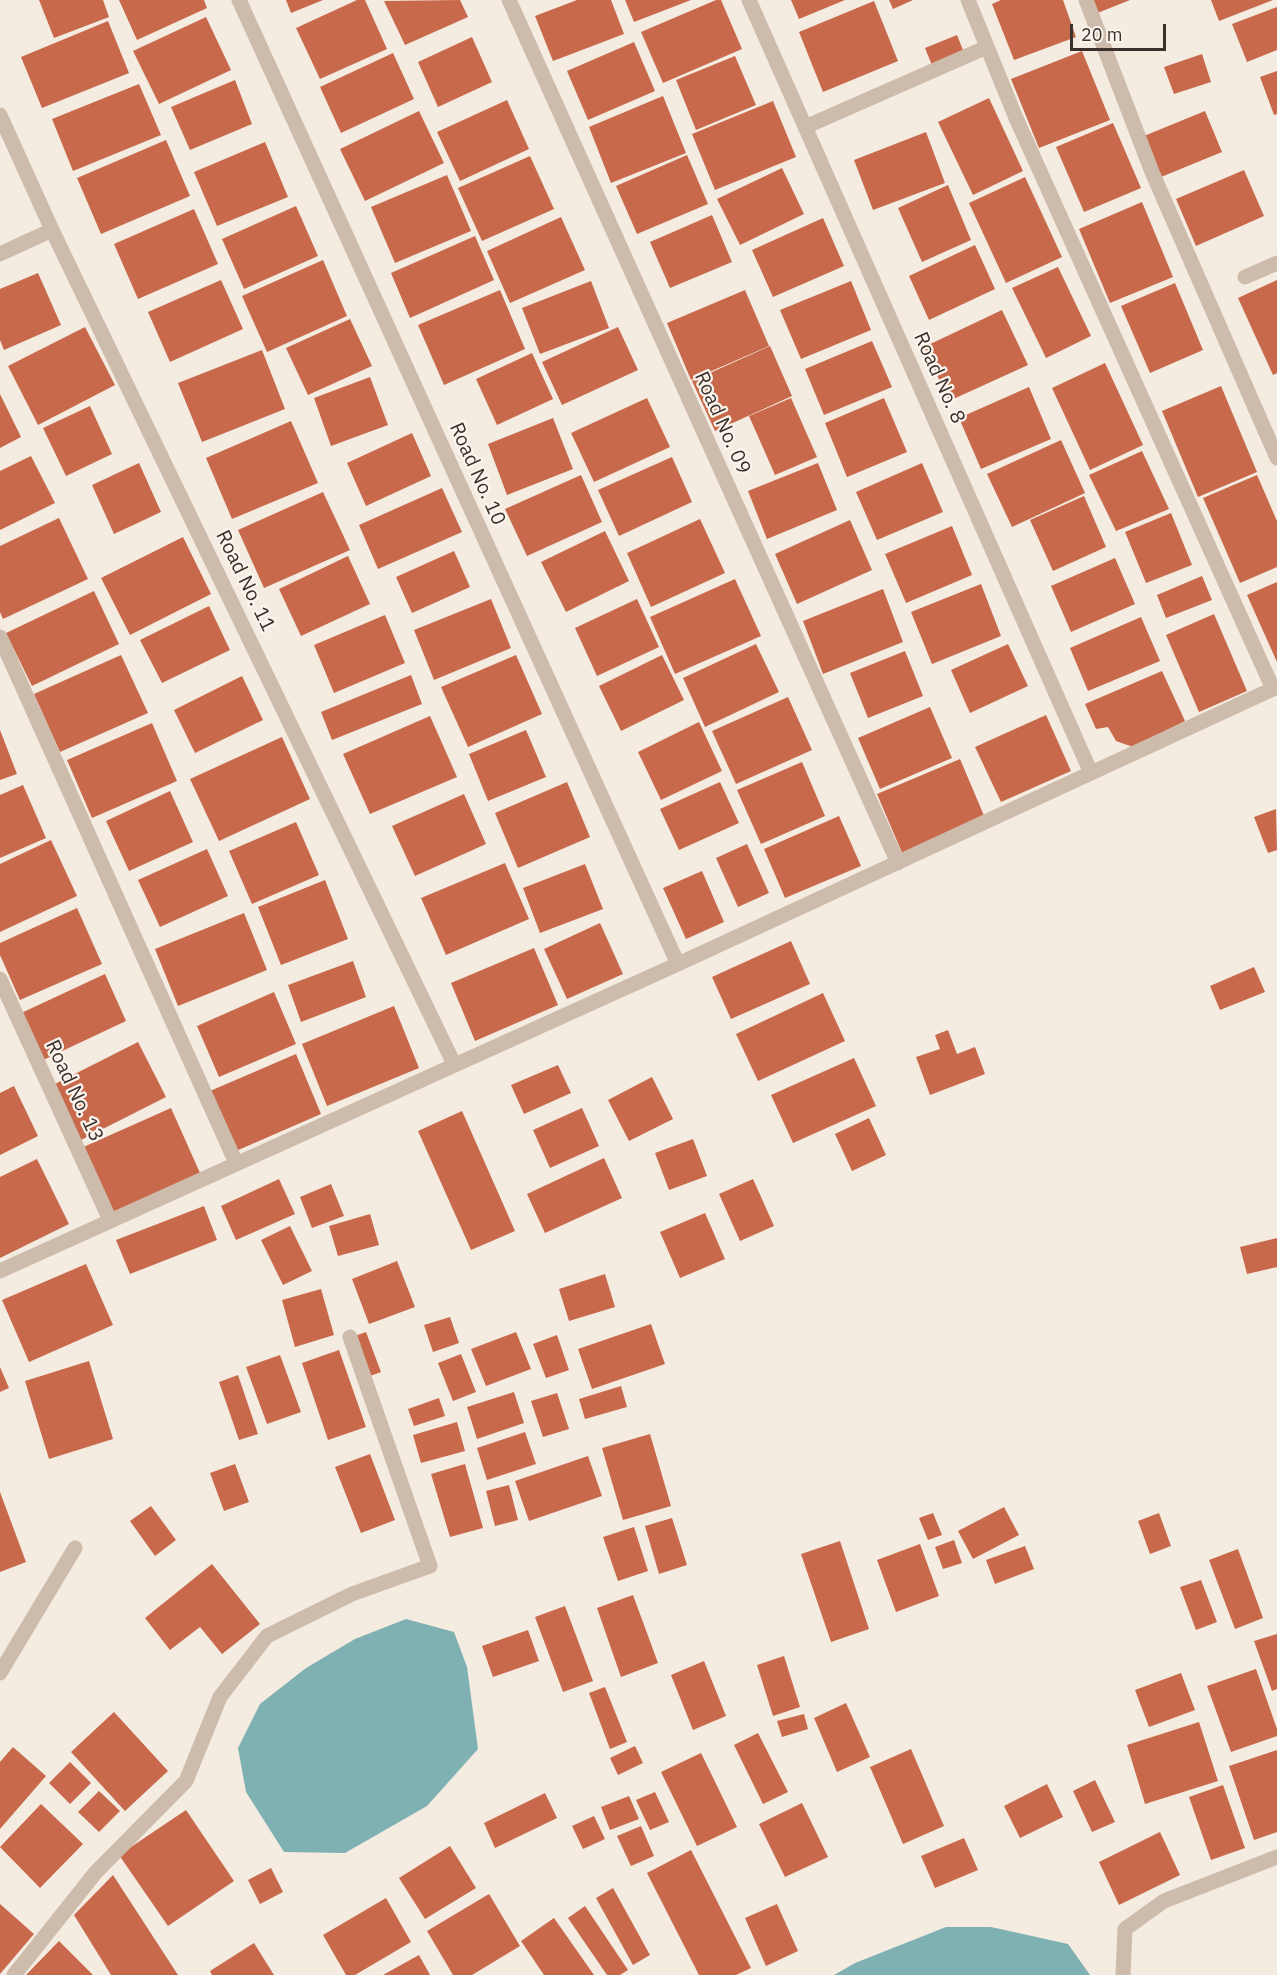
<!DOCTYPE html>
<html>
<head>
<meta charset="utf-8">
<style>
	body { margin:0 }
	#map { position:relative; width:1277px; height:1975px; overflow:hidden; background:#f4ebe1; font-family:"IBM Plex Sans",sans-serif }
	canvas { display:block }
	.scale { position:absolute; left:1070px; top:24px; width:96px; height:27px; box-sizing:border-box; border:3px solid #3b302b; border-top:0; padding-left:8px; font-size:18px; line-height:21px; white-space:nowrap; color:#3b302b; -webkit-text-stroke:4px #fbf5ee; paint-order:stroke }
</style>
</head>
<body>
<div id="map">
<canvas width="1277" height="1975"></canvas>
<div class="scale">20 m</div>
</div>
<script>
const g = document.querySelector('canvas').getContext('2d');
g.lineJoin = 'round';
function fillPath(path, color) { g.fillStyle = color; g.fill(path, 'evenodd'); }
const shape = rows => new Path2D(rows.map(r => 'M' + r).join(''));
function stroke(path, color, width, dash) { g.strokeStyle = color; g.lineWidth = width; g.lineCap = dash ? 'butt' : 'round'; g.setLineDash(dash || []); g.stroke(path); }
function label(font, color, halo, rows, align = 'center') {
  g.font = font + ' "IBM Plex Sans",sans-serif'; g.lineWidth = 4.5; g.setLineDash([]); g.textBaseline = 'middle'; g.strokeStyle = halo; g.fillStyle = color; for (const [text, x, y, turn = 0] of rows) {
    g.save(); g.translate(x, y); g.rotate((+turn || 0) * Math.PI / 180); g.textAlign = isNaN(turn) ? turn : align; if (halo) g.strokeText(text, 0, 0); g.fillText(text, 0, 0); g.restore();
  }
}
fillPath(shape([
	[406,1619,454,1632,467,1667,478,1749,427,1806,345,1853,284,1852,246,1792,238,1748,260,1704,306,1668,355,1639],
	[946,1927,991,1927,1068,1944,1090,1975,834,1975,855,1963]
]), '#7fb0b2');
fillPath(shape([
	[39,0,103,0,109,17,54,38],
	[119,0,204,0,207,8,137,40],
	[286,0,323,0,291,13],
	[357,0,365,0,387,49,320,79,296,28],
	[460,0,468,17,405,45,384,1],
	[577,0,611,0,624,34,553,61,535,16],
	[625,0,691,0,634,22],
	[716,0,721,0,742,49,663,83,641,32],
	[791,0,845,0,799,19],
	[889,0,913,0,893,9],
	[1001,0,1063,0,1076,37,1014,60,992,4],
	[1090,0,1130,0,1095,14],
	[1211,0,1273,0,1219,21],
	[874,1,898,61,823,92,799,32],
	[1277,7,1277,50,1247,62,1232,24],
	[206,17,231,70,159,104,133,51],
	[108,21,129,73,42,108,21,57],
	[957,35,965,55,933,68,925,48],
	[472,37,492,82,438,107,418,62],
	[634,42,655,91,588,120,567,71],
	[1082,51,1110,120,1039,148,1011,79],
	[393,53,414,99,341,133,320,87],
	[1202,54,1211,82,1174,94,1164,67],
	[735,56,756,105,696,130,676,80],
	[1277,71,1277,114,1274,115,1260,77],
	[235,80,252,124,190,150,171,107],
	[139,84,161,135,73,171,52,119],
	[663,96,686,153,611,183,589,127],
	[989,98,1023,171,973,195,938,122],
	[507,100,529,149,460,181,437,132],
	[773,101,796,157,715,190,692,134],
	[419,111,444,163,365,201,340,149],
	[1205,111,1222,152,1161,177,1144,136],
	[1113,123,1141,188,1084,212,1056,147],
	[926,132,945,183,873,210,854,160],
	[166,140,190,196,101,234,77,178],
	[265,142,288,197,217,226,194,172],
	[687,155,708,204,637,234,616,186],
	[530,156,554,209,482,241,458,188],
	[782,168,804,214,740,245,717,199],
	[1244,170,1264,216,1196,246,1176,199],
	[447,175,471,231,395,263,371,207],
	[1025,177,1062,257,1006,283,969,203],
	[948,185,971,240,922,262,898,208],
	[1142,202,1173,277,1110,303,1079,229],
	[296,206,318,256,244,289,222,239],
	[194,209,218,264,138,299,114,244],
	[712,215,732,262,670,288,650,242],
	[561,217,585,270,510,303,487,251],
	[823,218,844,266,773,297,752,250],
	[475,236,494,280,410,318,391,273],
	[975,245,995,289,929,320,909,276],
	[323,260,347,316,267,352,242,296],
	[1058,267,1091,336,1046,358,1012,288],
	[38,273,61,325,4,350,0,340,0,289],
	[221,280,243,329,170,362,148,312],
	[1277,280,1277,373,1273,375,1238,298],
	[591,281,609,328,540,354,522,308],
	[851,281,871,330,801,359,780,310],
	[1175,283,1203,350,1150,373,1121,306],
	[500,290,525,349,444,385,418,325],
	[745,290,769,346,691,380,667,323],
	[1002,310,1028,365,949,401,924,347],
	[350,319,372,366,308,395,286,348],
	[85,327,115,385,38,425,8,366],
	[618,327,638,370,562,405,542,362],
	[872,341,892,387,824,415,805,369],
	[770,346,792,396,715,431,692,381],
	[262,350,285,409,202,442,178,383],
	[532,353,553,399,497,425,476,379],
	[1105,363,1143,445,1090,470,1052,388],
	[370,377,388,425,331,446,314,398],
	[1221,386,1257,472,1198,497,1162,411],
	[1029,387,1051,439,981,469,959,418],
	[0,394,21,437,0,448],
	[647,398,670,447,594,482,571,433],
	[791,398,817,457,775,475,749,416],
	[884,398,907,452,847,477,825,423],
	[90,406,112,454,66,476,43,428],
	[553,418,573,469,507,495,488,444],
	[291,421,318,483,232,519,206,458],
	[412,433,431,476,366,506,347,463],
	[1061,440,1085,493,1012,527,987,474],
	[1142,451,1169,509,1116,531,1089,475],
	[31,456,55,503,0,530,0,471],
	[672,457,692,502,619,536,598,490],
	[139,463,161,512,114,534,92,485],
	[818,463,837,510,767,539,748,491],
	[922,463,943,512,877,540,856,492],
	[581,475,602,522,527,556,505,509],
	[1257,475,1277,521,1277,567,1240,583,1203,498],
	[442,488,462,532,378,569,359,525],
	[323,492,350,550,264,588,238,530],
	[1084,496,1106,547,1053,571,1030,520],
	[1171,513,1192,565,1146,583,1125,532],
	[59,518,88,579,3,619,0,612,0,546],
	[700,519,725,573,651,607,627,553],
	[850,520,872,570,797,604,775,554],
	[952,526,972,575,906,603,885,554],
	[605,531,629,581,566,612,541,562],
	[183,537,211,594,130,635,101,578],
	[454,551,470,587,412,613,396,577],
	[348,556,370,604,301,636,279,589],
	[1115,558,1135,604,1071,632,1051,586],
	[1202,576,1212,600,1166,618,1157,595],
	[735,579,761,636,675,674,650,617],
	[1277,582,1277,662,1247,595],
	[981,584,1001,636,932,664,911,612],
	[883,589,903,642,823,674,803,621],
	[94,591,119,644,32,686,6,633],
	[491,599,511,648,434,680,414,630],
	[637,599,659,647,597,676,575,628],
	[209,606,230,650,162,683,140,640],
	[1214,614,1247,691,1199,712,1166,635],
	[385,615,405,663,334,693,314,645],
	[1141,617,1160,661,1088,691,1070,648],
	[756,644,779,692,705,727,683,678],
	[1008,644,1028,686,970,713,951,670],
	[905,651,923,696,868,718,850,673],
	[121,655,148,713,60,752,34,694],
	[516,655,542,714,468,747,441,687],
	[662,655,684,700,621,731,599,686],
	[1162,671,1185,721,1133,747,1116,741,1108,727,1096,729,1085,704],
	[411,675,422,704,332,740,321,712],
	[242,676,263,720,195,753,174,710],
	[788,697,812,750,736,784,712,731],
	[930,707,952,758,880,789,858,738],
	[1046,715,1071,771,1001,802,975,747],
	[430,716,457,777,370,814,343,754],
	[699,722,722,771,661,800,638,752],
	[152,723,177,781,92,818,67,760],
	[0,730,17,774,0,780],
	[526,730,546,777,488,801,469,754],
	[282,737,310,799,219,841,190,779],
	[960,759,985,818,903,855,877,794],
	[802,762,825,816,761,844,737,790],
	[567,782,590,837,518,868,495,813],
	[720,782,739,823,679,850,660,809],
	[23,785,46,838,0,858,0,795],
	[170,791,193,842,129,871,106,821],
	[464,794,486,844,415,876,392,826],
	[1276,809,1277,850,1268,853,1254,817],
	[839,816,861,866,785,898,764,849],
	[296,822,319,875,252,904,229,851],
	[51,840,77,896,0,932,0,864],
	[747,844,769,893,738,907,716,858],
	[207,849,228,896,160,927,138,880],
	[505,863,529,919,446,955,421,898],
	[585,864,603,909,540,933,523,888],
	[702,871,724,922,686,939,663,888],
	[325,880,348,939,281,965,258,907],
	[77,908,102,964,20,1000,0,955,0,943],
	[244,913,267,970,178,1006,155,949],
	[600,923,623,974,567,999,544,949],
	[791,941,810,984,731,1019,712,977],
	[534,948,558,1005,475,1041,451,983],
	[353,961,366,997,301,1022,288,985],
	[1254,967,1265,992,1220,1010,1210,986],
	[105,974,126,1021,41,1061,19,1014],
	[274,992,296,1044,219,1077,197,1026],
	[823,993,845,1041,758,1081,736,1034],
	[394,1006,419,1068,327,1106,302,1044],
	[948,1030,957,1054,975,1047,985,1074,930,1095,916,1057,940,1049,935,1035],
	[138,1042,166,1097,81,1140,53,1085],
	[296,1054,321,1114,236,1151,210,1091],
	[854,1058,876,1106,793,1143,771,1095],
	[558,1065,571,1093,524,1114,511,1085],
	[652,1077,673,1119,629,1141,608,1100],
	[14,1086,38,1136,0,1155,0,1093],
	[171,1108,200,1173,108,1214,79,1149],
	[582,1108,599,1146,550,1168,533,1130],
	[462,1111,515,1231,471,1250,418,1131],
	[869,1118,886,1155,852,1171,835,1134],
	[693,1139,707,1176,669,1190,655,1153],
	[604,1158,622,1198,545,1233,527,1194],
	[37,1159,69,1224,0,1258,0,1177],
	[279,1179,295,1214,236,1240,221,1206],
	[753,1179,774,1226,740,1241,719,1194],
	[331,1184,344,1216,312,1228,300,1197],
	[204,1206,217,1240,130,1274,116,1240],
	[705,1213,725,1259,680,1278,660,1232],
	[370,1214,379,1245,338,1256,329,1226],
	[290,1226,312,1271,283,1285,261,1240],
	[1277,1238,1277,1267,1247,1274,1240,1247],
	[397,1261,415,1307,369,1324,352,1279],
	[86,1264,113,1325,29,1362,2,1300],
	[605,1274,615,1307,569,1321,559,1289],
	[321,1289,334,1335,295,1347,282,1300],
	[450,1317,459,1343,433,1352,424,1325],
	[651,1324,665,1364,592,1389,578,1349],
	[366,1332,381,1372,359,1380,344,1340],
	[516,1332,531,1369,486,1386,471,1349],
	[557,1335,569,1370,546,1378,533,1344],
	[339,1350,366,1427,328,1440,302,1363],
	[461,1354,476,1392,453,1401,438,1363],
	[280,1355,301,1412,267,1424,246,1367],
	[89,1361,113,1439,49,1459,25,1381],
	[0,1367,9,1388,0,1392],
	[238,1375,258,1434,239,1440,219,1382],
	[621,1386,627,1407,585,1419,579,1399],
	[514,1392,524,1423,477,1439,467,1407],
	[557,1393,569,1429,543,1437,531,1401],
	[439,1398,445,1416,414,1426,408,1409],
	[457,1422,465,1451,421,1463,413,1435],
	[525,1432,536,1464,487,1480,477,1448],
	[650,1434,671,1506,623,1520,602,1448],
	[370,1454,395,1520,361,1533,335,1467],
	[588,1456,602,1496,529,1521,515,1481],
	[235,1464,249,1502,224,1511,210,1473],
	[465,1464,483,1528,450,1537,431,1474],
	[509,1485,518,1520,495,1526,486,1491],
	[0,1492,26,1562,0,1572],
	[151,1506,176,1540,155,1556,130,1521],
	[1004,1507,1019,1535,973,1559,958,1531],
	[933,1513,942,1535,928,1540,919,1518],
	[1159,1513,1171,1546,1150,1554,1138,1521],
	[672,1518,687,1565,659,1574,645,1526],
	[634,1527,648,1571,618,1581,603,1537],
	[954,1540,962,1563,943,1569,935,1547],
	[840,1541,869,1629,831,1642,801,1554],
	[920,1544,939,1596,896,1612,877,1560],
	[1025,1546,1034,1569,995,1584,986,1560],
	[1238,1549,1263,1618,1235,1629,1209,1560],
	[212,1564,260,1624,222,1654,200,1627,170,1650,145,1618],
	[1201,1580,1217,1622,1196,1630,1180,1587],
	[633,1595,658,1663,621,1677,597,1608],
	[565,1606,593,1681,563,1692,535,1617],
	[528,1630,539,1661,493,1677,482,1646],
	[1277,1634,1277,1689,1272,1691,1254,1641],
	[784,1656,800,1707,773,1716,757,1665],
	[704,1661,726,1716,693,1730,671,1675],
	[1256,1669,1277,1729,1277,1736,1231,1752,1207,1686],
	[1181,1673,1195,1710,1149,1727,1135,1690],
	[605,1687,627,1742,610,1749,589,1693],
	[846,1703,870,1757,837,1772,814,1718],
	[114,1712,168,1771,125,1811,71,1752],
	[804,1714,808,1729,782,1737,777,1721],
	[1199,1722,1218,1781,1145,1804,1127,1745],
	[758,1733,788,1792,763,1804,734,1745],
	[635,1746,643,1763,618,1775,610,1758],
	[13,1747,46,1776,0,1829,0,1762],
	[911,1749,944,1826,903,1844,870,1767],
	[1277,1750,1277,1832,1254,1840,1229,1766],
	[701,1753,737,1827,697,1846,661,1772],
	[70,1762,91,1783,70,1804,49,1783],
	[1095,1780,1115,1822,1092,1832,1073,1791],
	[1047,1784,1063,1817,1020,1838,1004,1806],
	[1223,1785,1245,1848,1211,1860,1189,1797],
	[99,1791,120,1811,99,1832,78,1812],
	[655,1792,669,1822,650,1830,636,1800],
	[545,1793,557,1818,495,1848,484,1823],
	[629,1796,639,1819,610,1830,601,1807],
	[802,1803,828,1857,785,1877,759,1824],
	[41,1804,83,1844,40,1888,0,1847],
	[186,1810,234,1881,168,1926,119,1855],
	[594,1816,605,1839,583,1849,572,1826],
	[641,1826,654,1856,631,1866,617,1836],
	[1160,1832,1180,1875,1119,1905,1099,1862],
	[964,1838,978,1870,935,1888,921,1856],
	[450,1846,476,1888,425,1919,399,1878],
	[691,1850,751,1968,736,1975,699,1975,647,1873],
	[271,1868,283,1892,260,1904,248,1880],
	[113,1875,178,1975,111,1975,74,1915],
	[613,1888,650,1955,633,1965,596,1898],
	[489,1894,520,1946,472,1975,453,1975,427,1931],
	[386,1898,411,1942,355,1975,346,1975,323,1935],
	[0,1904,34,1934,0,1974],
	[777,1904,798,1951,766,1966,745,1918],
	[585,1906,628,1970,620,1975,607,1975,568,1918],
	[554,1918,594,1975,544,1975,521,1941],
	[59,1941,93,1975,26,1975],
	[254,1943,274,1975,212,1975,210,1971],
	[419,1955,430,1975,383,1975]
]), '#c8694b');
stroke(shape([
	[239,0,678,964],
	[509,0,898,863],
	[749,0,1091,773],
	[968,0,1016,118,1273,689],
	[1086,0,1152,172,1277,458],
	[0,115,52,230,454,1064],
	[805,127,987,47],
	[0,254,52,230],
	[1245,277,1277,263],
	[0,637,236,1163],
	[0,979,110,1220],
	[0,1271,678,964,1277,687],
	[0,1673,75,1548],
	[14,1975,96,1872,186,1781,220,1697,267,1636,352,1594,430,1566,350,1337],
	[1123,1975,1125,1929,1164,1901,1277,1857]
]), '#cdbbac', 15);
label('20px', '#3b302b', '#fbf5ee', [
	["Road No. 8",939,378,66],
	["Road No. 09",722,423,66],
	["Road No. 10",477,474,66],
	["Road No. 11",245,581,64],
	["Road No. 13",74,1091,65]
]);
</script>
</body>
</html>
